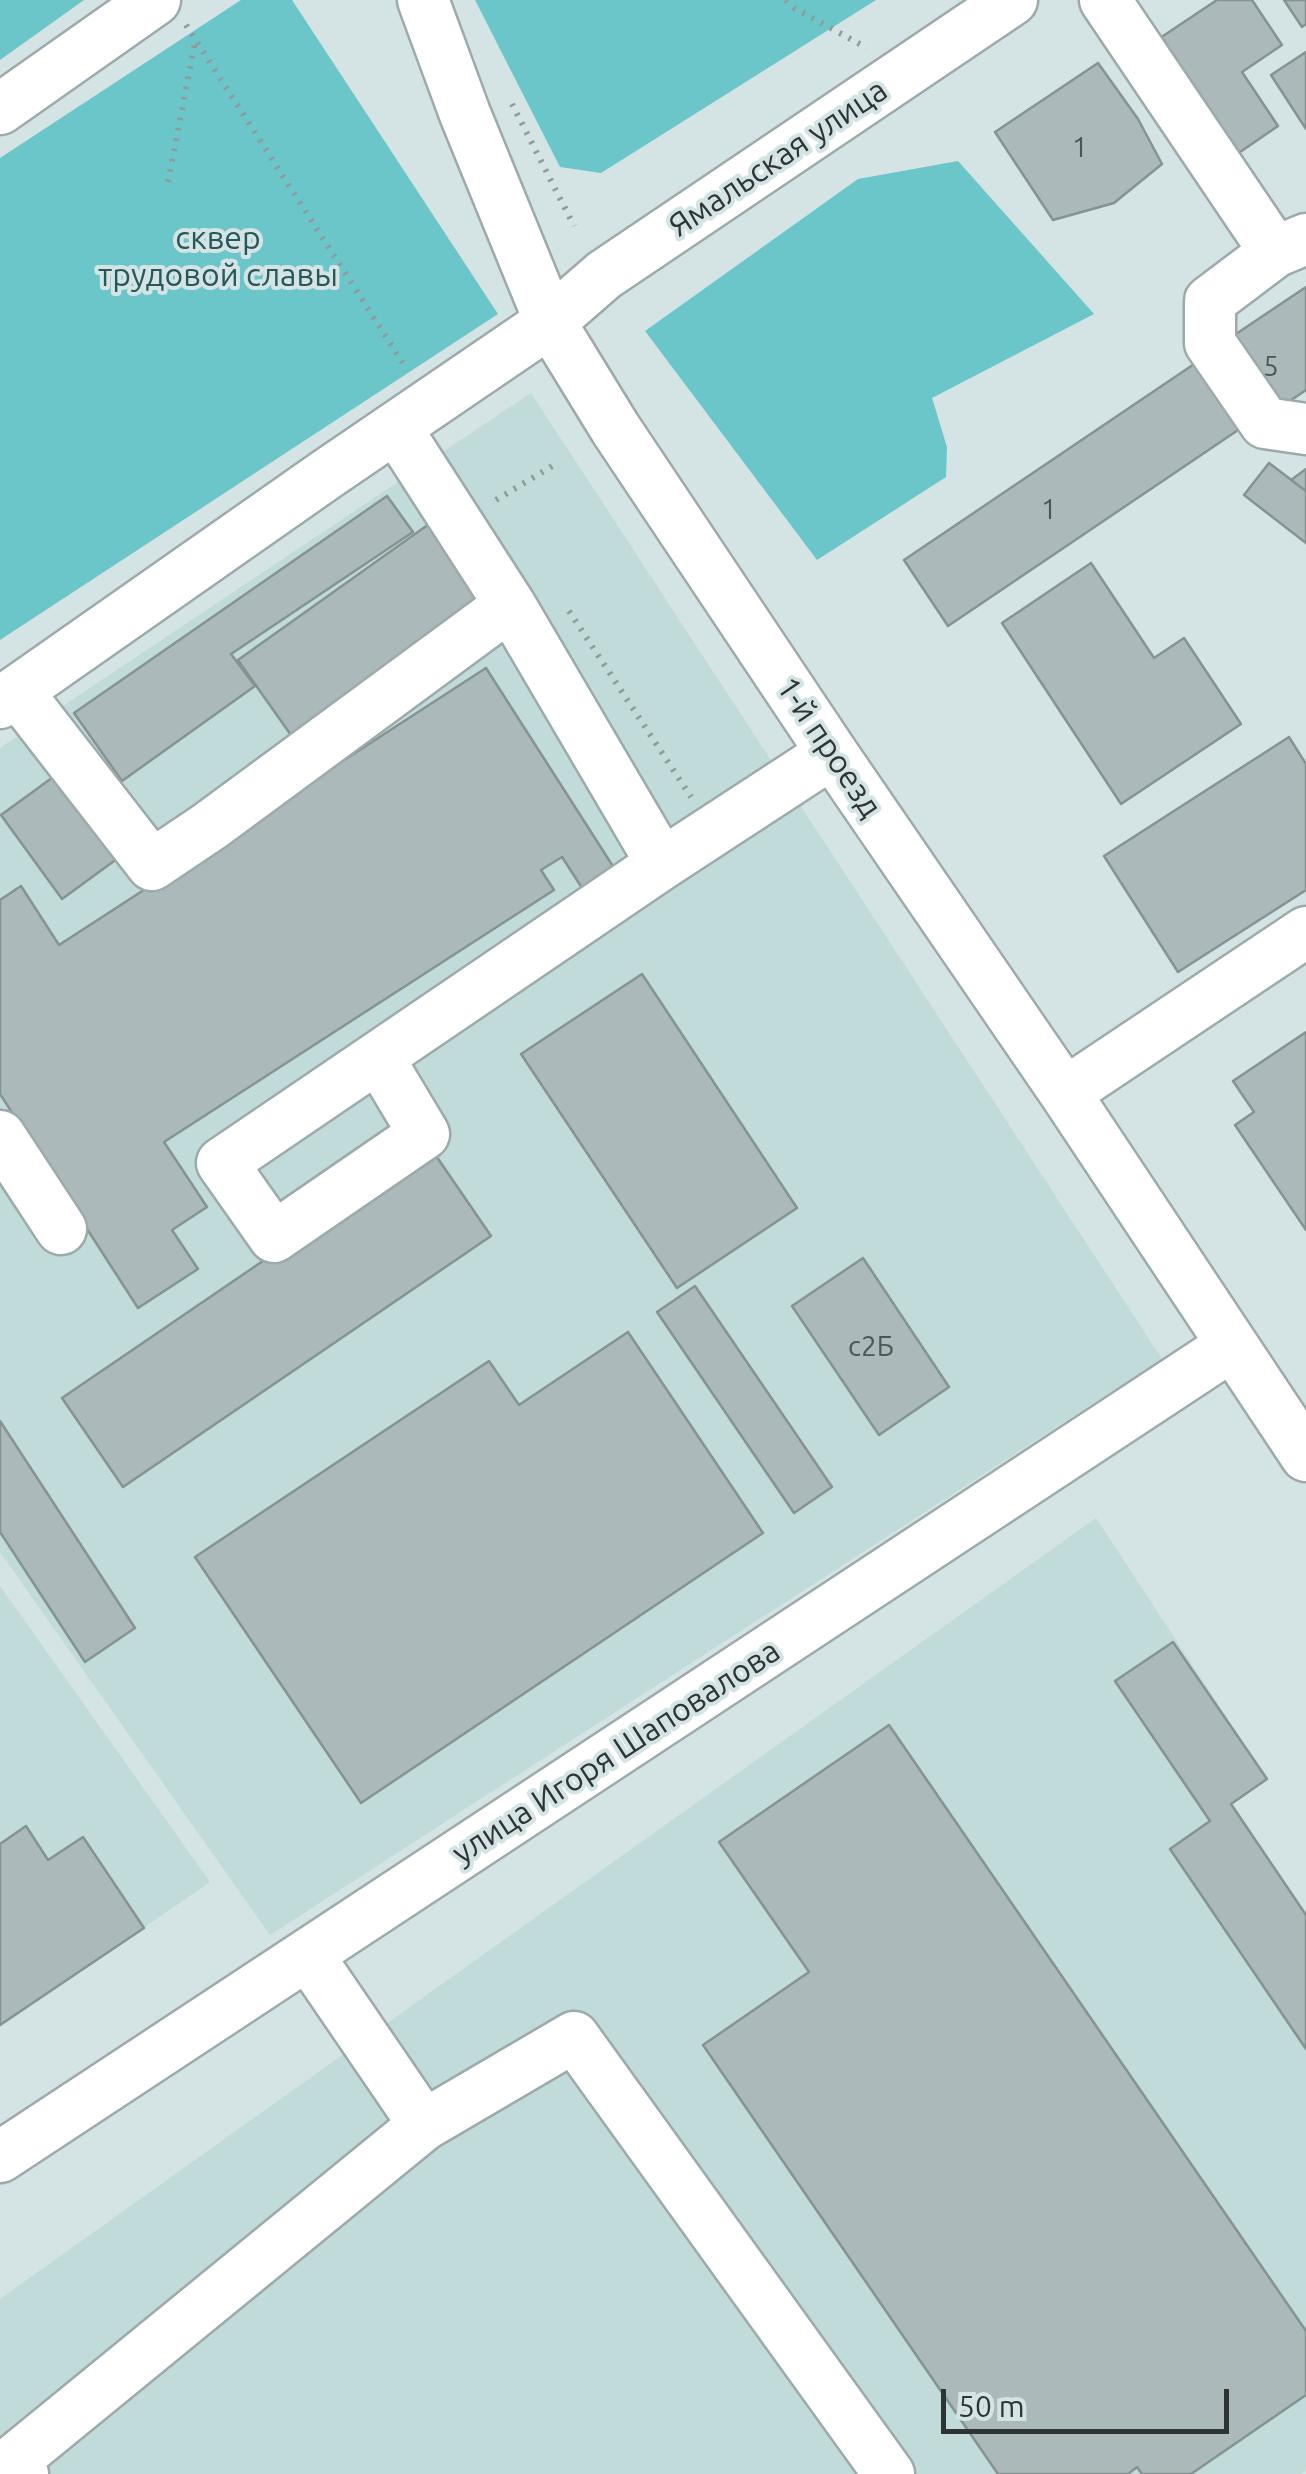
<!DOCTYPE html>
<html>
<head>
<meta charset="utf-8">
<style>
	body { margin:0 }
	#map { position:relative; width:1306px; height:2474px; overflow:hidden; background:#d4e3e4; font-family:Ubuntu,sans-serif }
	canvas { display:block }
	.scale { position:absolute; left:941px; top:2389px; width:288px; height:45px; box-sizing:border-box; border:5px solid #2e3434; border-top:0; padding-left:12px; font-size:30px; line-height:35px; white-space:nowrap; color:#2e3434; -webkit-text-stroke:8px #d4e3e4; paint-order:stroke }
</style>
</head>
<body>
<div id="map">
<canvas width="1306" height="2474"></canvas>
<div class="scale">50 m</div>
</div>
<script>
const g = document.querySelector('canvas').getContext('2d');
g.lineJoin = 'round';
function fillPath(path, color) { g.fillStyle = color; g.fill(path, 'evenodd'); }
const shape = rows => new Path2D(rows.map(r => 'M' + r).join(''));
function stroke(path, color, width, dash) { g.strokeStyle = color; g.lineWidth = width; g.lineCap = dash ? 'butt' : 'round'; g.setLineDash(dash || []); g.stroke(path); }
function label(font, color, halo, rows, align = 'center') {
  g.font = font + ' Ubuntu,sans-serif'; g.lineWidth = 8; g.setLineDash([]); g.textBaseline = 'middle'; g.strokeStyle = halo; g.fillStyle = color; for (const [text, x, y, turn = 0] of rows) {
    g.save(); g.translate(x, y); g.rotate((+turn || 0) * Math.PI / 180); g.textAlign = isNaN(turn) ? turn : align; if (halo) g.strokeText(text, 0, 0); g.fillText(text, 0, 0); g.restore();
  }
}
fillPath(shape([
	[531,393,1162,1359,270,1935,0,1552,0,748],
	[1096,1518,1267,1779,1231,1804,1306,1915,1306,2471,1301,2474,0,2474,0,2299],
	[0,1586,210,1882,0,2027]
]), '#c1dada');
fillPath(shape([
	[0,0,84,0,0,60],
	[241,0,292,0,498,314,0,640,0,158],
	[475,0,876,0,601,173,560,167],
	[958,161,1094,314,932,398,947,447,946,477,817,560,645,331,858,179]
]), '#6bc6c9');
const building = shape([
	[1217,0,1252,0,1282,45,1242,72,1278,126,1227,161,1151,44,1217,0],
	[1284,0,1306,0,1306,24,1302,27,1284,0],
	[1306,52,1306,129,1271,75,1306,52],
	[1098,63,1138,119,1162,164,1114,203,1053,220,995,132,1098,63],
	[1306,287,1306,390,1269,415,1221,344,1306,287],
	[1206,356,1250,422,948,626,904,560,1206,356],
	[1269,463,1306,491,1306,543,1244,495,1269,463],
	[1306,469,1306,491,1291,480,1306,469],
	[387,496,413,532,231,654,255,686,122,781,74,713,387,496],
	[429,524,485,602,293,738,238,660,429,524],
	[1091,563,1154,658,1184,638,1241,724,1121,804,1002,623,1091,563],
	[486,668,616,871,584,891,562,857,541,870,554,890,164,1142,207,1207,172,1230,198,1269,138,1308,0,1094,0,900,21,886,59,945,486,668],
	[1289,737,1306,764,1306,890,1178,972,1104,856,1289,737],
	[60,772,121,856,62,899,1,815,60,772],
	[642,974,797,1208,677,1288,521,1054,642,974],
	[1306,1032,1306,1230,1235,1125,1254,1112,1233,1081,1306,1032],
	[430,1147,491,1236,123,1487,62,1398,430,1147],
	[863,1258,949,1387,879,1435,792,1306,863,1258],
	[695,1286,832,1487,794,1513,657,1312,695,1286],
	[628,1332,763,1533,361,1803,195,1557,489,1361,519,1405,628,1332],
	[0,1421,135,1628,85,1662,0,1532,0,1421],
	[1173,1642,1267,1779,1231,1804,1306,1915,1306,2049,1170,1849,1210,1821,1115,1681,1173,1642],
	[889,1725,1306,2331,1306,2395,1191,2474,1142,2474,1137,2467,1128,2474,998,2474,703,2045,809,1972,719,1842,889,1725],
	[26,1826,48,1860,83,1837,144,1928,0,2025,0,1844,26,1826]
]);
fillPath(building, '#abb9ba');
stroke(building, '#859393', 2.5);
const minor = shape([
	[423,0,465,114,550,322,615,428,832,753,1065,1093,1306,1456],
	[1105,0,1275,252,1306,239],
	[0,109,155,0],
	[1275,252,1210,301,1210,343,1265,423,1306,429],
	[510,605,662,864,832,753],
	[17,691,152,865,210,826,510,605,396,428],
	[0,703,327,474,550,322,604,275,1012,0],
	[378,1057,424,1134,274,1237,222,1163,378,1057,662,864],
	[1065,1093,1306,932],
	[0,1136,61,1229],
	[308,1955,424,2125],
	[0,2157,1231,1346],
	[23,2474,13,2461,424,2125,574,2037,889,2474]
]);
stroke(minor, '#9caaab', 55);
stroke(shape([
	[786,0,794,8,867,48],
	[186,25,406,368],
	[512,104,574,226],
	[168,182,195,42],
	[496,500,559,462],
	[569,611,691,797]
]), '#8f9b9b', 6, [2.5, 8]);
stroke(minor, '#fff', 50);
label('28px', '#4d5556', null, [
	["1",1080,148],
	["5",1271,367],
	["1",1049,510],
	["с2Б",871,1347]
]);
label('32px', '#2e3434', '#d4e3e4', [
	["Ямальская улица",778,158,-34],
	["1-й проезд",829,747,56],
	["улица Игоря Шаповалова",616,1752,-33]
]);
label('32px', '#275859', '#d4e3e4', [
	["сквер",218,238],
	["трудовой славы",218,275]
]);
</script>
</body>
</html>
